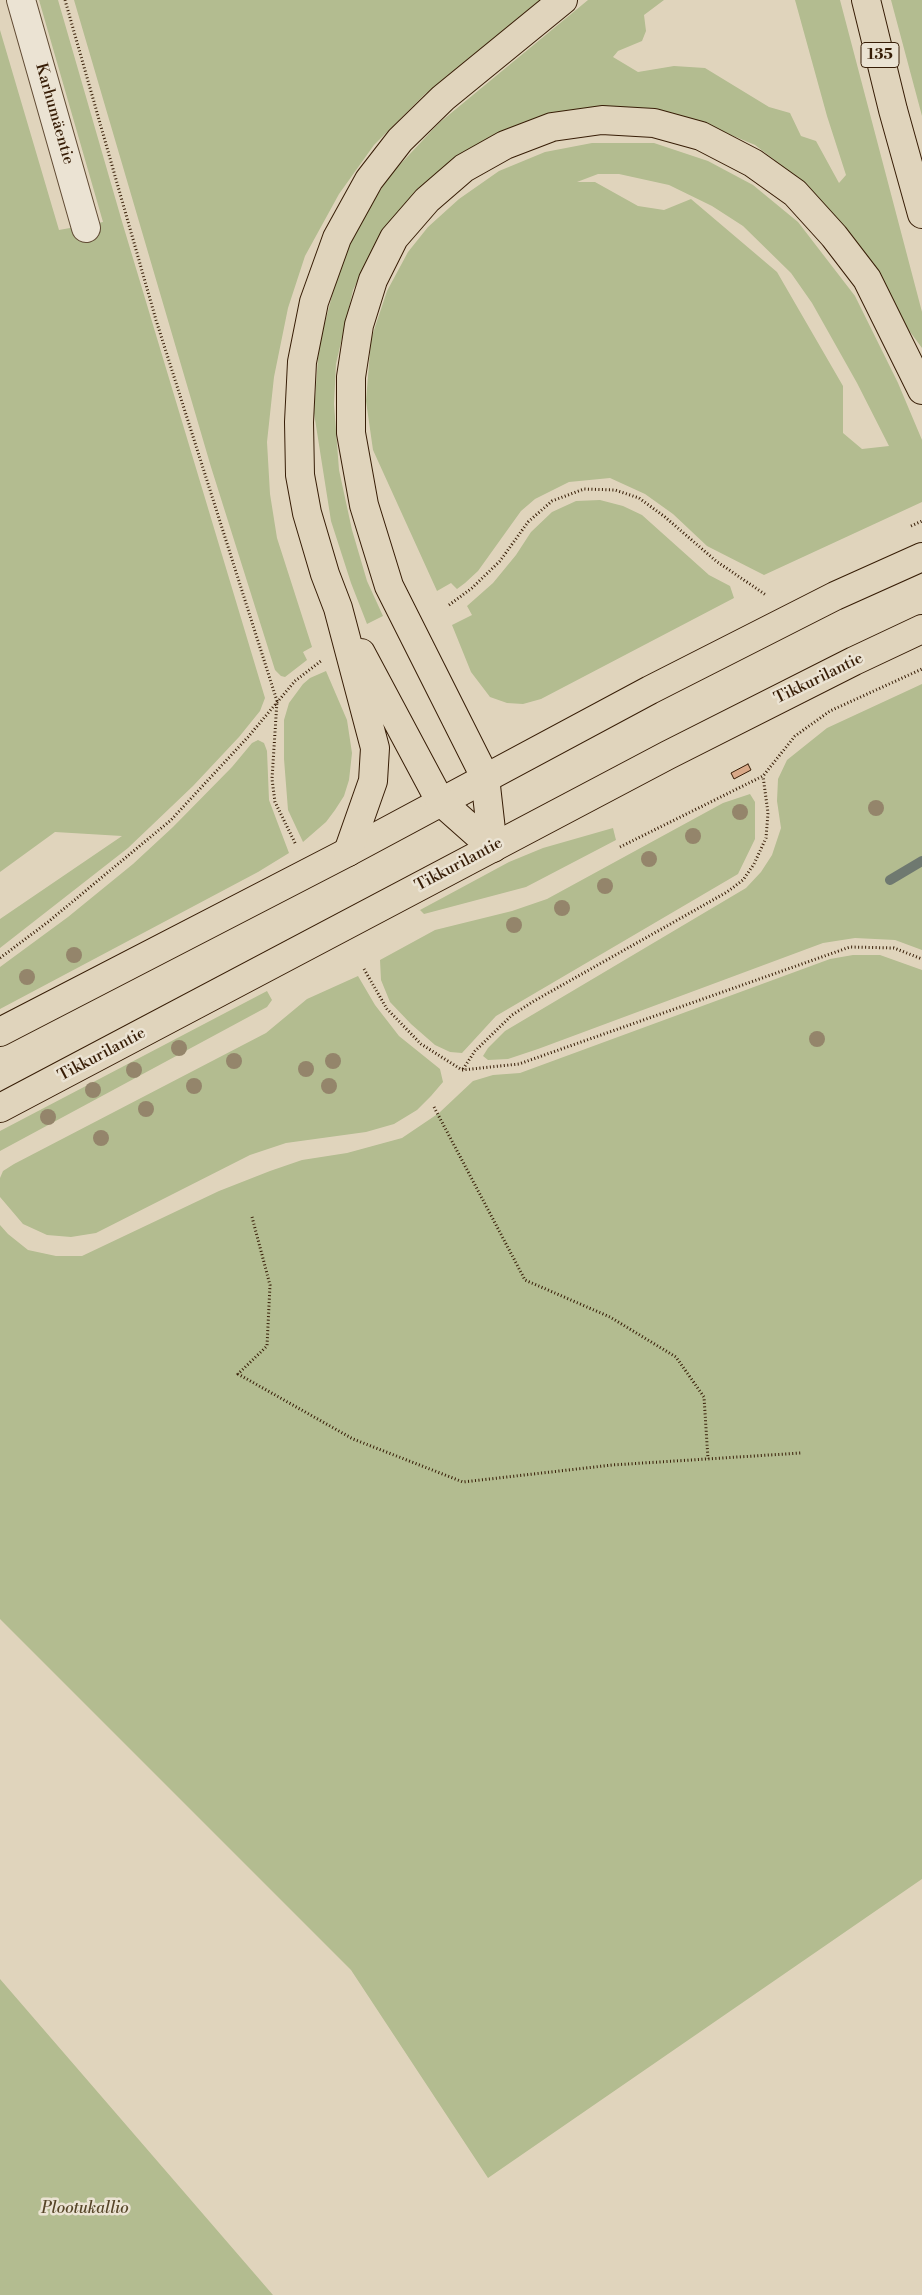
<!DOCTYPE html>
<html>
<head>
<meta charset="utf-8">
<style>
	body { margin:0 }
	canvas { display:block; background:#e0d4bc }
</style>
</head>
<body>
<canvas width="922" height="2295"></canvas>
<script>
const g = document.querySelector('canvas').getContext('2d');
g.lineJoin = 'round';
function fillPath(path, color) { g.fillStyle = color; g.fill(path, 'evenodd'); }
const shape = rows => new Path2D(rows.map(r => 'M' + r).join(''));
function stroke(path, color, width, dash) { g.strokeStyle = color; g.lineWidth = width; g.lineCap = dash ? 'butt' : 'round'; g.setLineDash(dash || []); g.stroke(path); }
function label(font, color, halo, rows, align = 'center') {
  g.font = font + ' "Libre Bodoni",serif'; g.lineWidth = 5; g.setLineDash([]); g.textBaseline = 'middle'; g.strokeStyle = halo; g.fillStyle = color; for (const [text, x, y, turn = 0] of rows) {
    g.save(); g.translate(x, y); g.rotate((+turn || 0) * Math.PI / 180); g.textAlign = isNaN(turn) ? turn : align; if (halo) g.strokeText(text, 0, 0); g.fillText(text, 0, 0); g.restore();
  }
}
fillPath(shape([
	[39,0,58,0,123,225,265,698,260,711,239,737,193,786,128,848,0,948,0,919,122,836,55,832,0,872,0,30,59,230,103,222],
	[74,0,540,0,425,94,374,145,339,194,305,256,288,308,274,377,267,442,270,494,277,538,312,647,303,652,307,660,285,677,281,676,275,670,211,467],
	[588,0,664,0,644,15,646,31,642,41,618,51,613,57,638,72,674,66,705,68,769,107,790,113,801,136,816,141,839,183,846,175,827,116,795,0,840,0,922,312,922,348,908,329,851,235,799,179,755,145,712,127,582,111,540,117,497,136,428,181,399,211,373,250,353,290,336,364,334,404,339,470,352,530,367,581,383,616,367,624,351,583,331,521,314,413,319,345,337,277,355,229,391,174,439,123],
	[891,0,922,0,922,116],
	[592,143,654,143,708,161,753,185,798,222,855,296,898,383,922,440,922,502,764,575,707,546,673,514,645,494,610,478,569,482,535,499,521,511,478,571,465,583,457,589,451,583,437,591,373,450,366,401,371,339,387,291,408,252,428,227,459,199,499,171,545,152],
	[598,174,619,174,669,185,712,206,743,226,791,273,812,303,857,383,889,446,862,449,843,433,843,386,777,272,691,199,664,210,638,206,595,182,577,182],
	[600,500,623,506,642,515,709,575,730,586,734,598,541,699,523,704,507,703,490,697,471,672,452,625,472,615,467,606,493,583,516,555,531,532,552,512,576,501],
	[326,671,347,720,352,753,349,780,344,796,335,810,326,822,303,842,288,810,284,759,284,720,289,703,303,684,310,678],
	[922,684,922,950,895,940,855,938,823,943,538,1049,508,1059,488,1060,483,1056,488,1048,505,1031,746,888,761,872,772,855,781,828,777,801,778,779,787,760,827,728],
	[258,740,264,743,267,751,269,800,289,853,258,872,0,1009,0,967,68,917,133,864,173,827,232,767,252,743],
	[750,794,755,802,755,839,738,874,496,1016,462,1053,450,1052,435,1045,411,1024,390,1002,381,980,380,960,435,930,512,911,547,899,723,803],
	[613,828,616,840,526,887,424,914,420,910,509,862,543,848],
	[853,955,880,955,922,970,922,1879,488,2178,351,1970,0,1619,0,1225,8,1234,28,1250,56,1256,82,1256,219,1191,270,1171,302,1160,347,1153,402,1138,439,1113,473,1081,493,1075,520,1073,830,959],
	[358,976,375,1005,399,1036,440,1069,443,1082,431,1096,417,1110,394,1124,366,1132,286,1143,250,1155,96,1233,71,1237,47,1235,23,1224,0,1197,0,1178,3,1171,14,1164,266,1033,307,999],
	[267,991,272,1000,267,1007,0,1151,0,1131],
	[0,1979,273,2295,0,2295]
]), '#b3bc90');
stroke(shape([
	[890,880,922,861]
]), '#6f7970', 10);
const building = shape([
	[748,764,751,770,734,779,731,773,748,764]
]);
fillPath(building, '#d9a988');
stroke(building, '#371d06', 1);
const minor = shape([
	[21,0,86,228]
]);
const major = shape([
	[0,1032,348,852,650,690,835,596,922,557],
	[0,1108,668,755,854,661,922,629]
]);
const highway = shape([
	[866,0,893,110,922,214],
	[361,653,440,801,493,848],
	[493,848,485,777,389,586,364,505,351,433,351,377,359,325,373,280,394,238,427,200,464,168,505,145,552,127,602,120,654,123,701,136,753,163,795,193,834,236,867,279,922,390],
	[348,852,373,781,375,748,338,608,325,574,307,513,300,475,299,422,302,362,314,302,337,238,369,180,400,140,443,98,563,0]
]);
stroke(minor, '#614b34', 30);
stroke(major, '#371d06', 30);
stroke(highway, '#371d06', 30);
stroke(shape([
	[65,0,156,320,277,701,272,779,275,802,296,845],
	[911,526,922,521],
	[449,605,472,588,500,561,528,522,552,501,584,489,615,490,639,498,665,517,716,561,766,595],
	[620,847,763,776,795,736,830,711,922,669],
	[0,958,48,922,171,820,248,737,295,681,321,661],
	[364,969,387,1009,421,1044,462,1070,519,1064,850,947,894,948,922,959],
	[463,1069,475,1051,512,1015,534,1001,727,892,743,880,754,864,766,838,768,813,763,776],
	[434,1107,525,1280,610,1317,676,1357,704,1397,708,1459],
	[252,1217,270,1285,267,1346,238,1374,353,1439,463,1482,612,1465,801,1453]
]), '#371d06', 3, [1, 2.5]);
stroke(minor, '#ebe3d3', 28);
stroke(major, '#e0d4bc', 28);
stroke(highway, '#e0d4bc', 28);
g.fillStyle = '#94856b';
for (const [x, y] of [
	[876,808],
	[740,812],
	[693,836],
	[649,859],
	[605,886],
	[562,908],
	[514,925],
	[74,955],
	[27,977],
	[817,1039],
	[179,1048],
	[234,1061],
	[333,1061],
	[306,1069],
	[134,1070],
	[194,1086],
	[329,1086],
	[93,1090],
	[146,1109],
	[48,1117],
	[101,1138]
]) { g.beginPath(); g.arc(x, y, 8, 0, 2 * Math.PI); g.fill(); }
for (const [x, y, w] of [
	[880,55,38]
]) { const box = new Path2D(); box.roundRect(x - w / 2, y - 12.5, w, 25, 4); g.fillStyle = '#ebe3d3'; g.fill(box); stroke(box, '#371d06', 1); }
label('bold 15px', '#371d06', null, [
	["135",880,55]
]);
label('16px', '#371d06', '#ebe3d3', [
	["Karhumäentie",54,114,74],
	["Tikkurilantie",819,679,-26],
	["Tikkurilantie",459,865,-28],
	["Tikkurilantie",102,1055,-28]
]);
label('italic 16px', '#564528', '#ebe3d3', [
	["Plootukallio",85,2209]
]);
</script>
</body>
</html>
